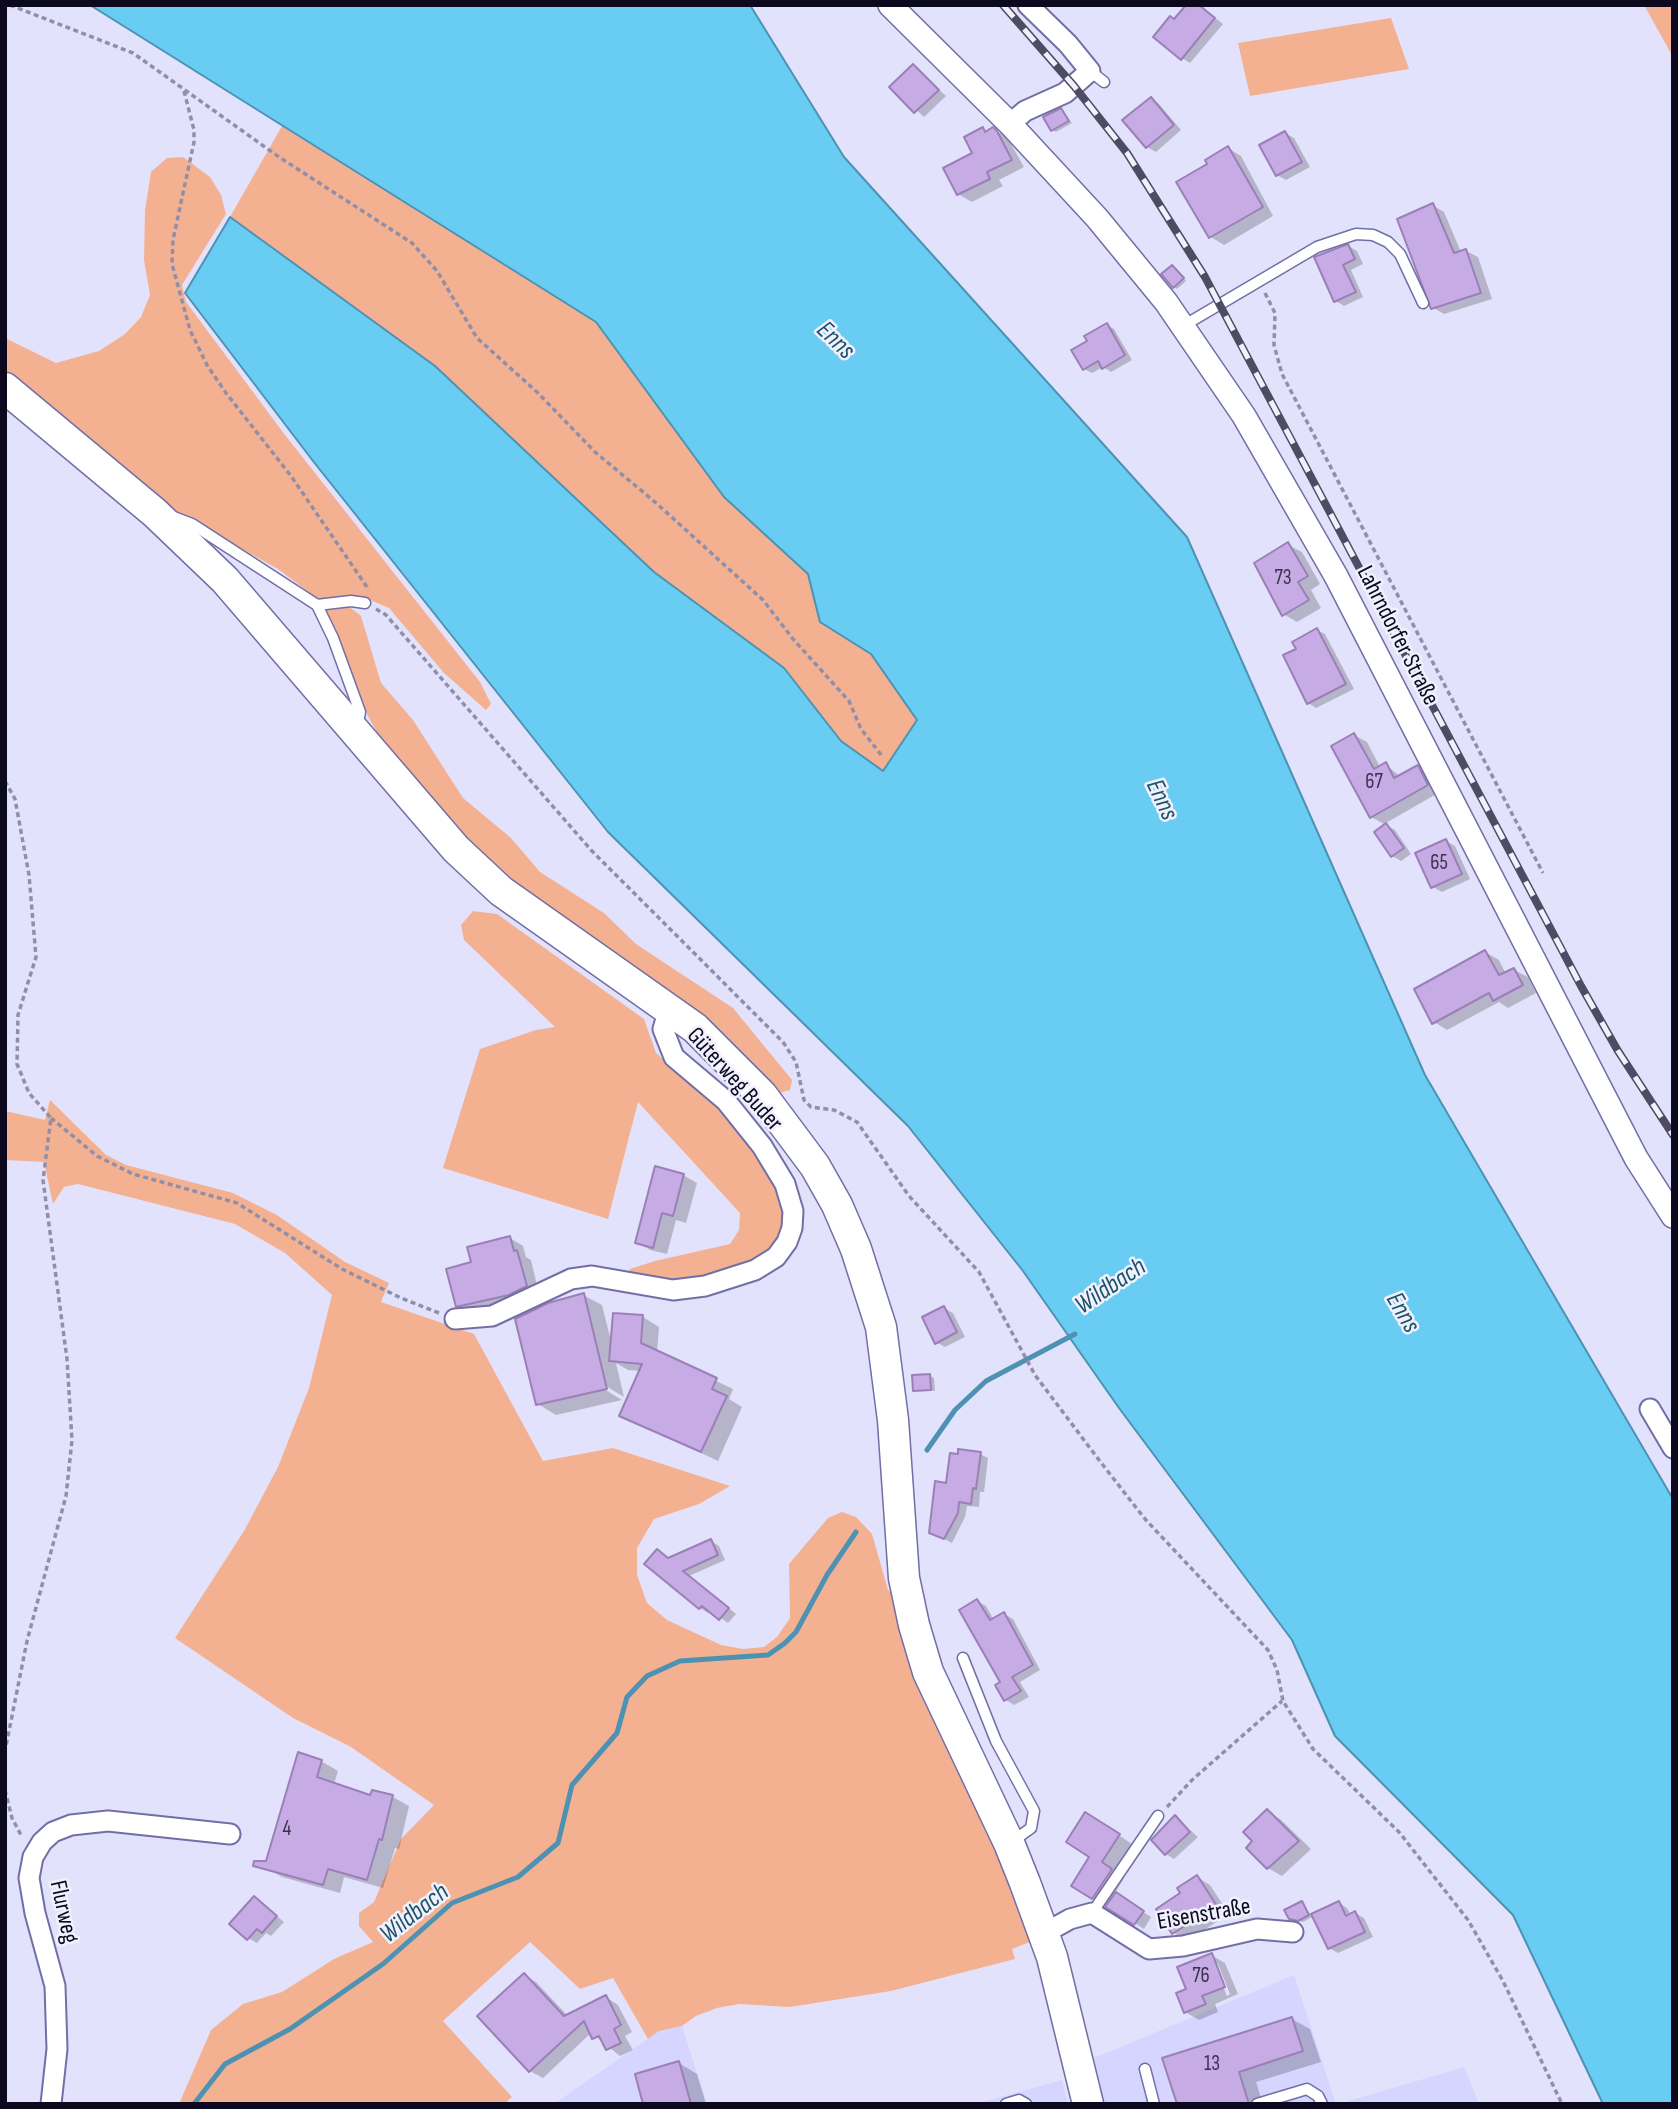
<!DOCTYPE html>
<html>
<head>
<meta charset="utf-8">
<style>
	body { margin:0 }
	#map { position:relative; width:1678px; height:2109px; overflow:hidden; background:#e3e2fc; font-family:"Sofia Sans Condensed",sans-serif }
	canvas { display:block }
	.frame { position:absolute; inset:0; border:7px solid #0c091f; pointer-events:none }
</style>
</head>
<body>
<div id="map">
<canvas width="1678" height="2109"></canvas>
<div class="frame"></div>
</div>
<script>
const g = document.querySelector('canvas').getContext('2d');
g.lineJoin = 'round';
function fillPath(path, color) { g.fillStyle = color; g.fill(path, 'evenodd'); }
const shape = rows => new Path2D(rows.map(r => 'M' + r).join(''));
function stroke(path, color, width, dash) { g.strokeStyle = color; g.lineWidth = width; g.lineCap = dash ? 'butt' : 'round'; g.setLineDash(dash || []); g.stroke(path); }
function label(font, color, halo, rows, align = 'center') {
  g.font = font + ' "Sofia Sans Condensed",sans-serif'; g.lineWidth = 5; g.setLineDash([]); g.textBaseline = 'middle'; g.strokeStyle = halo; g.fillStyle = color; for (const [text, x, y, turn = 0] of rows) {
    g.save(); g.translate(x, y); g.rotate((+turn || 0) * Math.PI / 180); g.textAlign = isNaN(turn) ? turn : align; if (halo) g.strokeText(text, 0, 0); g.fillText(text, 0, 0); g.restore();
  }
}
fillPath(shape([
	[1294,1975,1336,2104,1103,2104,1094,2058],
	[682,2026,707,2104,554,2104,659,2031],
	[1464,2067,1479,2104,1339,2104],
	[1062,2080,1068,2104,975,2104]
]), '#d6d5ff');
fillPath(shape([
	[1644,5,1673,5,1673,57],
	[1391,18,1409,69,1250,96,1238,43],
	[282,126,597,322,724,497,808,574,820,622,871,654,917,720,884,771,841,741,784,668,654,572,435,366,230,217],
	[183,157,210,177,221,195,226,214,182,285,186,302,285,435,480,682,491,704,486,710,444,673,389,608,370,600,346,596,322,602,278,569,161,504,5,371,5,338,56,363,99,351,125,334,141,317,150,295,144,260,145,210,151,172,167,158],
	[347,605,361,616,381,683,413,720,463,798,511,838,540,872,604,913,636,944,733,1008,792,1080,790,1090,779,1093,487,863,385,747,367,714,327,617,327,609],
	[473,911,497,914,644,1019,656,1053,680,1075,706,1093,740,1127,770,1169,789,1223,766,1258,692,1285,628,1274,630,1269,655,1261,730,1244,739,1230,740,1213,638,1102,608,1219,443,1168,480,1049,536,1030,555,1027,464,940,461,925],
	[50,1100,106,1155,126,1165,233,1193,277,1215,345,1262,389,1283,381,1302,474,1334,543,1461,613,1448,730,1486,699,1504,654,1519,637,1548,637,1575,647,1603,667,1620,721,1645,743,1649,764,1647,777,1637,790,1618,789,1564,828,1518,842,1512,856,1517,872,1534,888,1590,897,1596,1035,1940,1012,1949,1015,1959,891,1991,790,2007,739,2004,717,2008,696,2016,682,2026,659,2031,648,2039,613,1978,580,1989,530,1942,443,2021,512,2097,504,2104,179,2104,211,2030,243,2004,282,1992,334,1959,373,1942,359,1926,359,1913,374,1902,401,1839,434,1805,351,1747,293,1718,175,1638,244,1531,278,1467,309,1388,332,1295,285,1253,235,1224,78,1184,64,1187,53,1204,44,1162,5,1160,5,1111,45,1120]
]), '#f4b191');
const water = shape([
	[90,5,750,5,844,157,1187,537,1425,1075,1673,1499,1673,2104,1603,2104,1513,1915,1335,1736,1292,1640,1119,1408,1023,1271,908,1126,608,832,313,461,185,293,230,217,435,366,654,572,784,668,841,741,883,771,917,720,871,654,820,622,808,574,724,497,596,322,90,5]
]);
fillPath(water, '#69ccf3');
stroke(water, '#4d92b3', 2);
fillPath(shape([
	[1198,5,1223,24,1190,63,1182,58,1175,21],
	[914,66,946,96,924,117,892,87],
	[1151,99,1159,104,1181,130,1156,152,1147,147],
	[1061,110,1072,123,1056,132,1052,130],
	[983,129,988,132,993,129,1007,137,1024,167,999,180,1003,186,972,202,958,194],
	[1285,133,1294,138,1310,167,1286,180,1277,175],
	[1228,148,1241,156,1273,216,1224,245,1211,237,1179,183,1209,164],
	[1432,205,1444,212,1461,252,1466,251,1478,257,1492,299,1444,314,1432,307],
	[1348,246,1357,251,1363,264,1351,270,1363,297,1344,306,1336,301,1317,258],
	[1176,269,1186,281,1177,289,1174,287],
	[1107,325,1114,329,1132,360,1111,372,1103,367,1092,373,1084,369,1089,342],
	[1288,545,1302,552,1320,584,1311,590,1321,608,1297,622,1283,614],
	[1317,630,1325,634,1354,689,1316,708,1308,703,1299,650],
	[1354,735,1367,742,1380,767,1385,764,1401,777,1418,767,1430,775,1440,792,1384,824,1395,830,1411,854,1401,861,1392,856,1386,825,1371,817],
	[1446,841,1455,846,1470,879,1442,892,1433,887],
	[1485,952,1499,960,1506,974,1514,970,1528,977,1536,993,1508,1008,1499,1002,1447,1030,1434,1022],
	[683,1175,697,1183,686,1223,676,1220,667,1254,650,1250,637,1242],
	[510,1238,523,1246,526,1257,531,1260,539,1294,471,1313,458,1305,473,1263],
	[583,1295,602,1305,612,1345,643,1317,659,1327,657,1353,733,1389,729,1399,742,1407,718,1461,621,1415,641,1371,628,1370,616,1363,624,1397,601,1383,599,1386,622,1400,556,1415,538,1404],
	[944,1308,953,1313,965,1337,945,1347,936,1342],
	[930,1376,934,1378,935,1391,915,1390],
	[980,1454,988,1458,984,1492,980,1492,979,1507,967,1506,965,1517,952,1543,931,1532],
	[711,1541,719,1546,725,1560,689,1576,736,1614,728,1623,710,1610,708,1613,700,1608,657,1551,670,1560],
	[977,1601,986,1606,994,1620,1004,1614,1013,1619,1040,1670,1020,1682,1029,1697,1014,1705,1006,1700,997,1686,1003,1683],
	[321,1761,338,1771,334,1784,372,1797,373,1792,393,1797,409,1806,399,1849,395,1848,383,1888,344,1877,340,1893,282,1877,266,1868],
	[1267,1811,1280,1819,1311,1849,1282,1876,1268,1868],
	[1175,1817,1198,1837,1174,1859,1166,1854],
	[1099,1822,1132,1844,1114,1871,1124,1878,1115,1893,1151,1917,1144,1929,1073,1885,1091,1857],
	[1197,1877,1210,1885,1229,1914,1187,1941,1174,1933,1158,1910,1182,1894],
	[255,1898,284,1922,271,1936,266,1933,257,1943,248,1938],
	[1302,1903,1311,1916,1339,1903,1347,1908,1351,1915,1355,1913,1364,1918,1373,1937,1338,1953,1329,1948,1314,1916,1303,1922,1291,1918],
	[1211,1955,1225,1963,1238,1994,1215,2004,1218,2012,1199,2020,1185,2012],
	[1214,1964,1218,1964,1230,1994,1227,1996],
	[524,1975,536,1982,568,2016,606,1997,618,2005,632,2032,625,2036,633,2050,620,2056,591,2033,543,2078,530,2071],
	[1292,2019,1310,2029,1321,2062,1256,2082,1263,2104,1179,2104],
	[679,2063,697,2074,706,2104,645,2104]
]), '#0003');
stroke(shape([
	[927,1450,955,1410,986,1381,1075,1334],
	[194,2104,225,2064,290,2029,383,1964,452,1903,518,1877,558,1843,572,1785,617,1733,627,1697,647,1676,680,1661,768,1655,785,1643,796,1632,827,1575,856,1532]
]), '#4d92b3', 5);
const building = shape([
	[1186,5,1199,5,1215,18,1181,60,1153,37,1170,16,1174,19,1186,5],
	[913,64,939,90,914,113,889,87,913,64],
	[1151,97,1174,125,1146,148,1122,120,1151,97],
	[1061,108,1069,121,1051,131,1043,117,1061,108],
	[983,127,985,132,993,127,997,131,1012,160,987,172,990,179,957,195,943,168,972,153,964,137,983,127],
	[1285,131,1302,162,1276,176,1259,145,1285,131],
	[1228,146,1263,207,1209,238,1176,182,1207,164,1205,160,1228,146],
	[1433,203,1454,253,1466,249,1481,293,1431,309,1397,219,1433,203],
	[1348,244,1355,259,1343,265,1356,292,1334,302,1314,257,1348,244],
	[1172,265,1184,278,1173,288,1161,274,1172,265],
	[1107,323,1125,355,1102,369,1098,361,1083,370,1071,350,1087,341,1084,336,1107,323],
	[1288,542,1308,576,1298,582,1309,600,1282,616,1254,563,1288,542],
	[1317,628,1346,684,1307,704,1283,655,1296,649,1292,642,1317,628],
	[1354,733,1374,769,1386,762,1394,778,1418,765,1428,785,1370,818,1331,746,1354,733],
	[1386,823,1404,848,1391,857,1374,832,1386,823],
	[1446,839,1462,874,1431,888,1415,853,1446,839],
	[1485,950,1499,975,1514,968,1523,985,1493,1001,1489,993,1432,1024,1414,989,1485,950],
	[655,1166,684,1174,673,1216,662,1213,653,1248,635,1243,655,1166],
	[510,1236,514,1251,517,1250,527,1286,509,1295,456,1307,446,1269,471,1262,467,1247,510,1236],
	[584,1293,607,1389,536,1405,515,1319,548,1303,584,1293],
	[944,1306,957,1332,935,1344,922,1317,944,1306],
	[613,1313,643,1315,641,1343,717,1378,712,1389,727,1396,701,1452,619,1416,642,1364,609,1361,613,1313],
	[930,1374,931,1390,913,1391,912,1375,930,1374],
	[958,1449,981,1452,976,1489,973,1488,971,1504,959,1502,958,1513,944,1539,929,1533,935,1481,946,1483,950,1453,958,1454,958,1449],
	[711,1539,718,1555,683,1571,729,1608,719,1620,702,1606,699,1609,644,1564,657,1549,668,1558,711,1539],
	[977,1599,990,1620,1004,1612,1033,1665,1012,1677,1021,1691,1004,1701,995,1685,1000,1682,959,1610,977,1599],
	[298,1752,322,1760,317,1777,370,1795,372,1790,393,1795,382,1840,379,1839,367,1880,328,1869,323,1885,253,1866,254,1861,266,1861,298,1752],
	[1267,1809,1299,1841,1267,1869,1246,1848,1252,1841,1243,1832,1267,1809],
	[1085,1812,1120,1834,1102,1862,1112,1869,1092,1899,1071,1886,1089,1857,1066,1842,1085,1812],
	[1175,1815,1190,1832,1165,1855,1151,1840,1175,1815],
	[1197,1875,1217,1906,1172,1934,1156,1909,1180,1893,1177,1888,1197,1875],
	[1116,1892,1144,1911,1134,1925,1105,1907,1116,1892],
	[254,1896,277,1916,262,1933,257,1929,247,1940,229,1924,254,1896],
	[1302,1901,1309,1915,1298,1921,1289,1919,1284,1910,1302,1901],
	[1339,1901,1346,1916,1355,1911,1365,1932,1328,1949,1311,1914,1339,1901],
	[1212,1953,1225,1987,1202,1996,1206,2004,1184,2013,1176,1993,1186,1989,1177,1967,1212,1953],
	[524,1973,564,2016,606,1995,621,2025,614,2029,621,2043,606,2050,599,2036,592,2039,584,2021,529,2072,477,2016,524,1973],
	[1292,2017,1303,2051,1239,2072,1249,2104,1177,2104,1162,2058,1292,2017],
	[679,2061,691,2104,643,2104,635,2074,679,2061]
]);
fillPath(building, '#c7abe5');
stroke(building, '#9b7fb7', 2);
const service = shape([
	[1090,71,1104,82],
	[1183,326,1317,247,1356,234,1373,235,1388,242,1400,254,1423,303],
	[171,516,192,524,317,605,333,638,360,712,357,728],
	[317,605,351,601,365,603],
	[963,1658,996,1741,1034,1811,1031,1828,1013,1841],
	[1092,1913,1158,1816],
	[1145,2069,1154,2104],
	[1006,2104,1019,2100,1026,2104],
	[1257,2104,1307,2089,1318,2096,1322,2104]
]);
const minor = shape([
	[1010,124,1025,111,1065,93,1090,71,1068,44,1028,5],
	[455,1319,492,1316,571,1279,592,1276,673,1290,705,1286,755,1270,776,1257,787,1242,792,1228,793,1211,785,1184,762,1146,726,1101,674,1057,663,1029,669,1009],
	[1650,1409,1673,1448],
	[1043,1934,1070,1919,1092,1913,1149,1949,1183,1946,1257,1929,1293,1932],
	[51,2104,57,2049,55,1986,35,1913,29,1878,33,1857,42,1842,53,1832,71,1825,108,1821,230,1834]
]);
const tertiary = shape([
	[890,5,1010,124,1097,218,1166,302,1244,416,1336,576,1636,1158,1673,1216]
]);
const primary = shape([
	[5,388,155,513,225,580,456,849,501,891,695,1028,762,1095,815,1166,837,1205,856,1249,881,1327,893,1420,904,1578,914,1625,928,1672,1009,1843,1025,1883,1052,1957,1088,2104]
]);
stroke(service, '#726ea6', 13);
stroke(minor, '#726ea6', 23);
stroke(tertiary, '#726ea6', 26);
stroke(primary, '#726ea6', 33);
stroke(shape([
	[10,5,133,53,279,157,412,243,437,271,477,338,537,392,595,452,655,502,763,600,793,639,849,701,861,729,882,756],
	[184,91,194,130,194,142,173,240,172,264,190,330,207,365,226,393,291,476,369,590],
	[1265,293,1275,313,1274,345,1282,374,1543,873],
	[376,609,386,615,591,850,783,1042,796,1062,804,1100,811,1107,834,1110,857,1122,909,1196,979,1272,1035,1375,1099,1460,1145,1519,1268,1650,1277,1670,1283,1701,1313,1749,1399,1832,1468,1920,1503,1981,1562,2104],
	[5,781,15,799,29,875,36,957,18,1015,17,1064,29,1093,51,1118,43,1180,67,1359,72,1440,66,1496,27,1641,5,1751],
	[51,1118,97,1156,133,1174,237,1203,342,1269,401,1298,439,1313],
	[5,1790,12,1818,22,1837],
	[1167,1807,1192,1780,1282,1701]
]), '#918fa8', 3.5, [5, 3.5]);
stroke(service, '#fff', 10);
stroke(minor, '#fff', 19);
stroke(tertiary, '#fff', 23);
stroke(primary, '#fff', 30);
const rail = shape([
	[1003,5,1074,86,1127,153,1205,277,1581,986,1618,1051,1673,1135]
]);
stroke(rail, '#4e4c63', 8);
stroke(rail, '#f1f1fe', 5, [16]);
label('21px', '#3b3250', null, [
	["73",1283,579],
	["67",1374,783],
	["65",1439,864],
	["4",287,1830],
	["76",1201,1977],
	["13",1212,2065]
]);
label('24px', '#0c091f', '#f1f1fe', [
	["Lahrndorfer Straße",1397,636,63],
	["Güterweg Buder",734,1080,48],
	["Flurweg",63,1912,78],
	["Eisenstraße",1204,1915,-10]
]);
label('italic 26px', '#1c5368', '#f1f1fe', [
	["Enns",835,341,44],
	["Enns",1161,800,65],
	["Wildbach",1111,1287,-34],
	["Enns",1402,1313,60],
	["Wildbach",415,1914,-38]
]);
</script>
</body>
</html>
